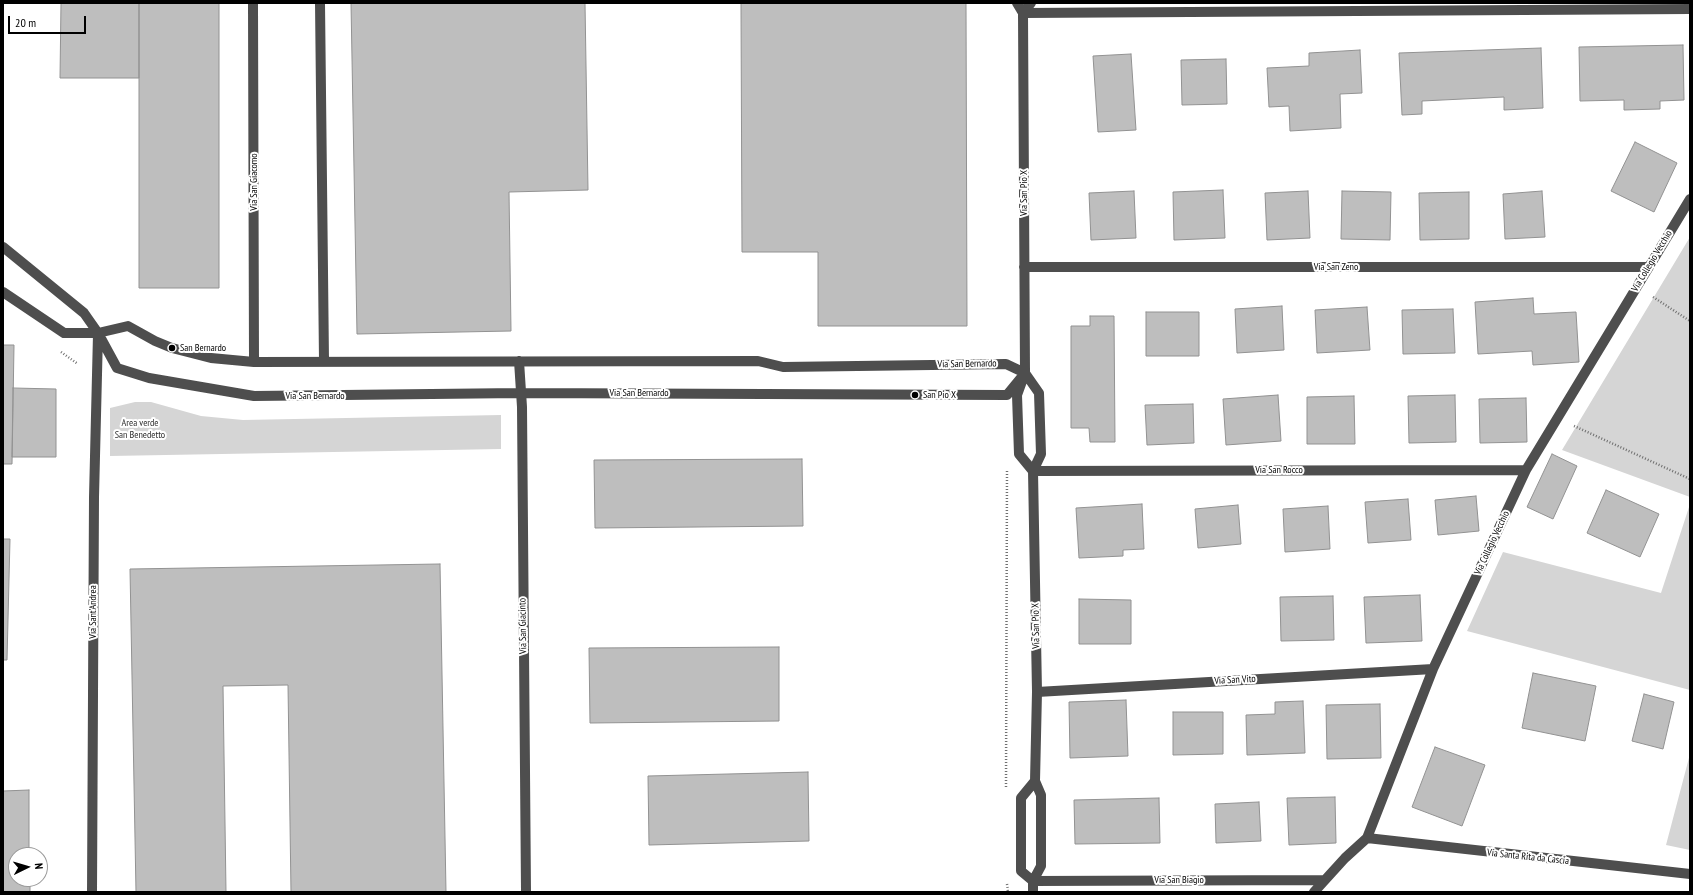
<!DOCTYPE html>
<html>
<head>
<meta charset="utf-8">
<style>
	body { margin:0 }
	#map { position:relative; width:1693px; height:895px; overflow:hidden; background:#fff; font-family:"PT Sans Narrow",sans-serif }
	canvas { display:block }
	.frame { position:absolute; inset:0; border:4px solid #000; pointer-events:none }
	.north { position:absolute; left:8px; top:847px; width:40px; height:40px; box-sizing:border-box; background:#fff; border:1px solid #999; border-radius:50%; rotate:85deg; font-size:11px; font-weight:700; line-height:16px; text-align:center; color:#000 }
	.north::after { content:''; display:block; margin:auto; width:14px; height:18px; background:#000; clip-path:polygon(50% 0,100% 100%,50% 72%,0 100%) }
	.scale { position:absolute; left:8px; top:16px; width:78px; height:18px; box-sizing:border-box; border:2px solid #000; border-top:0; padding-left:5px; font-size:12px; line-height:14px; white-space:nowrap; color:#000; -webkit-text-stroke:3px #fff; paint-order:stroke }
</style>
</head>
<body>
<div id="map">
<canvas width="1693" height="895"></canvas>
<div class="frame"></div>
<div class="north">N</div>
<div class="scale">20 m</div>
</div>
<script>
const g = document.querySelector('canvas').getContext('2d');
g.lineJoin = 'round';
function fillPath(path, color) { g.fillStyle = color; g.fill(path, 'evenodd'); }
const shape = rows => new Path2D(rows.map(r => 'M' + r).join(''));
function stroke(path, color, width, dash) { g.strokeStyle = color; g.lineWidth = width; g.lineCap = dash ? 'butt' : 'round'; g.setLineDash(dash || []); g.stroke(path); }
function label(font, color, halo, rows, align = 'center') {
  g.font = font + ' "PT Sans Narrow",sans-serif'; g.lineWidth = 4; g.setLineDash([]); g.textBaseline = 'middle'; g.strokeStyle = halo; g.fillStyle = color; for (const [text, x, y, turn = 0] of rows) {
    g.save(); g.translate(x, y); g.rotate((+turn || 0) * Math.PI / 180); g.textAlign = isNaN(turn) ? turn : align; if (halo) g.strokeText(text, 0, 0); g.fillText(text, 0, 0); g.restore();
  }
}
fillPath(shape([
	[1690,237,1690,497,1562,450],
	[135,402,151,402,201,416,243,420,501,415,501,449,110,456,110,408],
	[1690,504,1690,690,1467,631,1503,552,1661,593],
	[1690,754,1690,850,1666,845]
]), '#d5d5d5');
const building = shape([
	[61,3,139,3,139,78,60,78,61,3],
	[139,3,219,3,219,288,139,288,139,3],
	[351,3,585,3,588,190,509,192,511,331,357,334,351,3],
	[741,3,966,3,967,326,818,326,818,252,742,252,741,3],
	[1683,45,1684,100,1660,101,1660,109,1624,110,1624,100,1580,101,1579,47,1683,45],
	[1541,48,1543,108,1504,110,1504,97,1422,101,1422,114,1402,115,1399,53,1541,48],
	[1360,50,1362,93,1340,94,1341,128,1290,131,1289,106,1269,107,1267,68,1309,66,1309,53,1360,50],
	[1131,54,1136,130,1098,132,1093,56,1131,54],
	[1226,59,1227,104,1182,105,1181,60,1226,59],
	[1635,142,1677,163,1654,212,1611,191,1635,142],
	[1223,190,1225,238,1174,240,1173,192,1223,190],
	[1134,191,1136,238,1091,240,1089,193,1134,191],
	[1308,191,1310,238,1267,240,1265,193,1308,191],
	[1342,191,1391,192,1390,240,1341,239,1342,191],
	[1542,191,1545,237,1505,239,1503,194,1542,191],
	[1469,192,1469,239,1420,240,1419,193,1469,192],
	[1533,298,1534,314,1576,312,1579,362,1533,365,1532,351,1478,354,1475,302,1533,298],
	[1282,306,1284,350,1237,353,1235,309,1282,306],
	[1367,307,1370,350,1317,353,1315,310,1367,307],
	[1453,309,1455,353,1403,354,1402,310,1453,309],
	[1146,312,1199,312,1199,356,1146,356,1146,312],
	[1090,316,1114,316,1115,442,1090,442,1089,428,1071,428,1071,326,1090,326,1090,316],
	[3,345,14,345,12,464,3,464,3,345],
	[13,388,56,389,56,457,12,457,13,388],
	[1278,395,1281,441,1226,445,1223,399,1278,395],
	[1455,395,1456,442,1409,443,1408,396,1455,395],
	[1354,396,1355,444,1307,444,1307,397,1354,396],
	[1526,398,1527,442,1480,443,1479,399,1526,398],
	[1193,404,1194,443,1147,445,1145,405,1193,404],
	[1552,454,1577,466,1553,519,1527,507,1552,454],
	[802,459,803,526,595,528,594,460,802,459],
	[1606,490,1659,514,1640,557,1587,533,1606,490],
	[1476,496,1479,531,1438,535,1435,500,1476,496],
	[1408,499,1411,540,1368,543,1365,502,1408,499],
	[1142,504,1144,549,1123,550,1123,556,1079,558,1076,508,1142,504],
	[1238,505,1241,544,1198,548,1195,509,1238,505],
	[1328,506,1330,549,1285,552,1283,509,1328,506],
	[3,539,10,539,7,660,3,660,3,539],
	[440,564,446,892,291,892,288,685,223,686,226,892,136,892,130,569,440,564],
	[1420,595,1422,641,1366,643,1364,597,1420,595],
	[1333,596,1334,640,1281,641,1280,597,1333,596],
	[1079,599,1131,600,1131,644,1079,644,1079,599],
	[779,647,779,721,590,723,589,648,779,647],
	[1533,673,1596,686,1585,741,1522,728,1533,673],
	[1644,694,1674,702,1663,749,1632,741,1644,694],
	[1126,700,1128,756,1070,758,1069,702,1126,700],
	[1303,701,1305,753,1247,755,1246,715,1275,714,1275,702,1303,701],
	[1380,704,1381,758,1327,759,1326,705,1380,704],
	[1173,712,1223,712,1223,754,1173,755,1173,712],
	[1435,747,1485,765,1462,826,1412,807,1435,747],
	[808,772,809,841,649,845,648,776,808,772],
	[29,790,29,855,16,855,16,879,30,879,30,892,3,892,3,791,29,790],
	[1335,797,1336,843,1289,845,1287,798,1335,797],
	[1159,798,1160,843,1075,844,1074,800,1159,798],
	[1259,802,1261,841,1216,843,1215,804,1259,802]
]);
fillPath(building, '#bebebe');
stroke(building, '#929292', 1);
stroke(shape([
	[1653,297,1690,321],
	[61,352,78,364],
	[1574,426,1690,479],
	[1006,787,1007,470],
	[1007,884,1008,892]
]), '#707070', 2.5, [1, 2]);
stroke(shape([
	[253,3,254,362],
	[320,3,324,361],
	[1023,13,1690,9],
	[1023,13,1031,3],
	[3,247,84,313,98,333,117,368,149,378,254,396,520,393,1007,395,1021,378],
	[1024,267,1648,267],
	[3,292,64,333,98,333,128,326,155,341,172,348,211,358,254,362,758,361,783,367,1006,364,1025,373,1039,393,1041,454,1033,471,1019,454,1017,395,1025,373,1023,13,1017,3],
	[519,361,522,407,526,892],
	[1037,692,1433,669],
	[1367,838,1690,874],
	[1033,881,1325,880],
	[1033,881,1021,871,1021,798,1035,781],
	[92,892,94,497,98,334],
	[1033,892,1033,881,1041,866,1041,795,1035,781,1037,692,1033,471,1526,470],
	[1314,892,1345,858,1367,838,1433,669,1526,470,1690,199]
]), '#4e4e4e', 10);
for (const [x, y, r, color] of [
	[172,348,4,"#000"],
	[915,395,4,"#000"]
]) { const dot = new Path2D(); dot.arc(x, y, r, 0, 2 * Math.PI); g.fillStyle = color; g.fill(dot); stroke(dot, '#fff', 1.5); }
label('10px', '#000', '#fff', [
	["Via San Giacomo",254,182,-90],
	["Via San Pio X",1024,193,-90],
	["Via Collegio Vecchio",1652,261,-59],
	["Via San Zeno",1336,267],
	["Via San Bernardo",967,364,-1],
	["Via San Bernardo",639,393],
	["Via San Bernardo",315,396],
	["Via San Rocco",1279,470],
	["Via Collegio Vecchio",1492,543,-65],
	["Via Sant'Andrea",93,612,-90],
	["Via San Giacinto",523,626,-91],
	["Via San Pio X",1036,626,-91],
	["Via San Vito",1235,680,-3],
	["Via Santa Rita da Cascia",1528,857,6],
	["Via San Biagio",1179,880]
]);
label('10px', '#000', '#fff', [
	["San Bernardo",180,348],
	["San Pio X",923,395]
], 'left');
label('10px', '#2c2c2c', '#fff', [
	["Area verde",140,423],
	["San Benedetto",140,435]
]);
</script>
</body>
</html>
